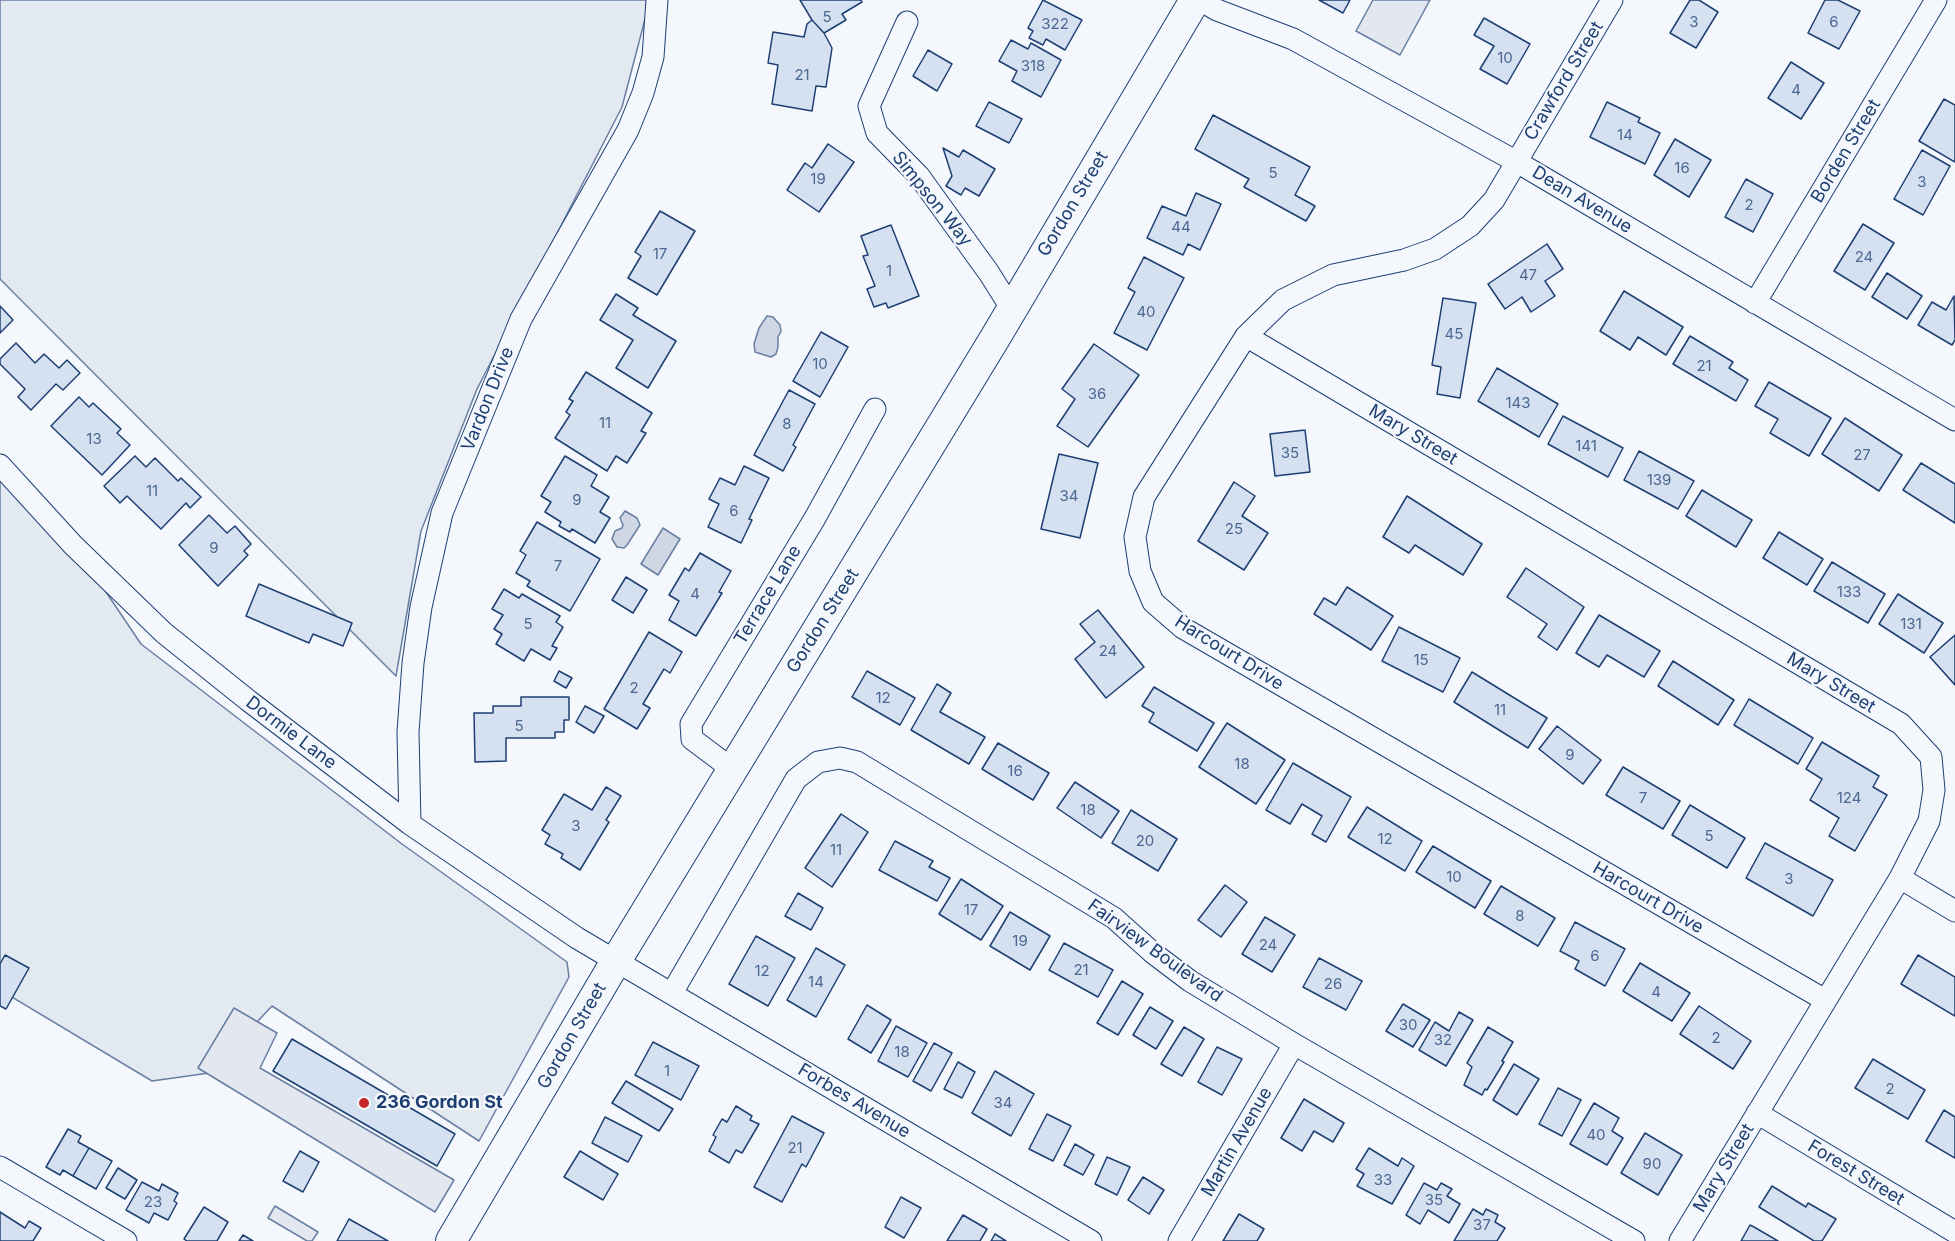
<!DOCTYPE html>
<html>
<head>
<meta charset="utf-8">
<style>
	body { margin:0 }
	canvas { display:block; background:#f4f7fb }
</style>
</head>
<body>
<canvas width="1955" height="1241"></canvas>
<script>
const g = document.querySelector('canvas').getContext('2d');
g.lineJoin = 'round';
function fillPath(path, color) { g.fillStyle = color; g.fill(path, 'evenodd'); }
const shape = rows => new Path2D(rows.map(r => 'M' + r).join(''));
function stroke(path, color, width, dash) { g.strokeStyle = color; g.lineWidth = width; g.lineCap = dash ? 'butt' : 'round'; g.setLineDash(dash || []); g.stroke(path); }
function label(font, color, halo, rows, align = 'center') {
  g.font = font + ' Inter,sans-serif'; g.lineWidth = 4.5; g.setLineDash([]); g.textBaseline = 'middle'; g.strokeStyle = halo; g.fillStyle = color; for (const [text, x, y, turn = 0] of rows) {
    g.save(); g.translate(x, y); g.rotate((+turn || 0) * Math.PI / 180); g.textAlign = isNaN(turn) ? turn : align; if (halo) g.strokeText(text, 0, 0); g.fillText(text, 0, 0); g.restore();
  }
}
const green = shape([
	[0,0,650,0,622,107,477,389,421,531,396,676,0,279,0,0],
	[0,464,73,543,141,644,402,844,567,962,569,977,479,1141,272,1006,209,1073,152,1081,0,990,0,464]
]);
fillPath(green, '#e3e9f0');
stroke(green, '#687fa3', 1.5);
const parking = shape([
	[1373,0,1430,0,1400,55,1356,31,1373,0],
	[234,1008,277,1033,260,1068,454,1180,435,1212,198,1068,234,1008],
	[275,1206,318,1232,312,1241,307,1241,268,1218,275,1206]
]);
fillPath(parking, '#e3e8f0');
stroke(parking, '#687fa3', 1.5);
const water = shape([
	[767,316,773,317,780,325,781,331,778,337,778,347,776,354,771,357,755,352,754,344,759,328,767,316],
	[625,511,637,518,640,525,627,545,624,548,617,547,612,539,615,531,622,528,623,525,620,518,625,511],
	[663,528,680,539,658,575,641,564,663,528]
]);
fillPath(water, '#cfd7e4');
stroke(water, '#687fa3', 1.5);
const building = shape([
	[800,0,861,0,862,2,842,14,846,20,824,33,812,20,800,0],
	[1043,0,1082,20,1065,50,1046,39,1043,45,1029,38,1033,31,1028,28,1043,0],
	[1319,0,1350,0,1343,13,1319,0],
	[1690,0,1699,0,1718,12,1696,48,1670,33,1690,0],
	[1825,0,1838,0,1860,11,1839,49,1808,33,1825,0],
	[1484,18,1530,44,1507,84,1480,69,1494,46,1474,35,1484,18],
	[812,20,824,33,832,48,826,87,816,86,812,111,772,104,778,65,768,63,773,32,804,37,807,24,812,20],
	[1011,40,1028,49,1031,43,1061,60,1041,97,1012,81,1017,71,999,61,1011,40],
	[928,50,952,64,937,91,913,76,928,50],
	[1791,62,1824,83,1801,119,1768,98,1791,62],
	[1944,99,1955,105,1955,162,1919,141,1944,99],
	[989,102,1022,119,1009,143,976,126,989,102],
	[1607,102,1640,118,1638,122,1660,133,1645,164,1590,137,1607,102],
	[1213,115,1310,167,1295,195,1315,206,1306,221,1244,187,1249,179,1195,149,1213,115],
	[1675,139,1711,160,1689,197,1654,175,1675,139],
	[828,144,854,162,819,212,787,190,805,163,812,168,828,144],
	[943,148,959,157,963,150,995,169,979,196,965,188,961,195,946,186,952,176,943,148],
	[1922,150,1950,166,1923,215,1894,199,1922,150],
	[1746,179,1773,194,1753,232,1725,217,1746,179],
	[1196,193,1221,204,1200,250,1188,244,1183,255,1147,238,1162,206,1186,216,1196,193],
	[660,211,695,231,657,295,628,278,641,256,635,252,660,211],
	[1863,224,1894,243,1865,290,1834,271,1863,224],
	[891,225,919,296,888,308,886,303,874,307,867,289,875,286,863,256,868,255,861,236,891,225],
	[1547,244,1563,269,1545,281,1555,296,1531,312,1522,297,1505,309,1488,284,1547,244],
	[1144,257,1184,278,1147,350,1114,333,1135,292,1128,288,1144,257],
	[1887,273,1922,296,1907,319,1872,297,1887,273],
	[1624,291,1683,327,1666,355,1638,337,1630,350,1600,331,1624,291],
	[616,294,638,308,633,315,676,341,648,388,616,368,633,340,600,320,616,294],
	[1954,296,1955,340,1952,345,1918,325,1932,302,1946,310,1954,296],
	[1443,298,1476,303,1460,398,1437,394,1441,367,1432,365,1443,298],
	[0,306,13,320,0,333,0,306],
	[821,332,848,347,820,397,793,381,821,332],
	[1690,336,1733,362,1729,368,1748,380,1736,401,1673,364,1690,336],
	[16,343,35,363,44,354,59,368,67,360,80,373,63,390,56,384,31,410,18,397,25,389,0,364,0,359,16,343],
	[1094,344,1139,375,1088,447,1057,426,1075,399,1062,389,1094,344],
	[1497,368,1558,404,1539,437,1478,401,1497,368],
	[586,372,652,413,641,431,646,433,627,463,616,456,607,471,555,438,570,415,566,412,573,401,569,399,586,372],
	[1769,382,1831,418,1809,456,1770,433,1778,419,1755,406,1769,382],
	[789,390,815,404,793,445,796,447,783,471,754,455,789,390],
	[79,397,89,407,93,403,121,429,117,433,130,445,102,475,51,426,79,397],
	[1563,416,1623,448,1608,477,1548,444,1563,416],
	[1845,418,1902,455,1879,491,1822,454,1845,418],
	[1305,430,1310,472,1275,476,1270,434,1305,430],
	[1639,451,1694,481,1678,509,1624,480,1639,451],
	[1059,454,1098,463,1080,538,1041,529,1059,454],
	[135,456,146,467,155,458,178,481,181,478,201,497,190,508,186,503,161,529,127,496,120,503,104,486,135,456],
	[565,456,597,475,591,486,609,497,600,512,610,518,595,543,572,529,570,532,559,526,561,522,545,512,551,502,541,496,565,456],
	[1921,463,1955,484,1955,523,1903,490,1921,463],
	[744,466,769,478,749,519,752,520,741,543,708,527,719,504,709,499,720,478,735,485,744,466],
	[1234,482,1255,496,1242,516,1268,533,1244,570,1198,541,1234,482],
	[1702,490,1752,520,1736,547,1686,516,1702,490],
	[1407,496,1482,544,1463,575,1415,545,1409,553,1383,537,1407,496],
	[209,515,227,533,235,526,251,544,244,551,248,555,218,586,179,545,209,515],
	[537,522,600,559,570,611,527,586,530,581,516,573,526,555,520,551,537,522],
	[1779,532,1823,559,1807,585,1763,558,1779,532],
	[700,553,731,571,719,592,722,593,696,636,669,620,679,601,669,595,685,568,689,571,700,553],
	[1832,562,1885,594,1868,623,1814,591,1832,562],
	[1526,568,1584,607,1557,650,1538,637,1547,624,1507,597,1526,568],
	[626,577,647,590,633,613,612,600,626,577],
	[259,584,352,623,343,646,313,634,309,643,246,616,259,584],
	[1347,587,1393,616,1371,650,1314,614,1324,598,1336,605,1347,587],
	[504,589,519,598,522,594,560,616,556,622,563,627,552,646,557,648,550,660,531,649,524,661,496,644,502,634,494,629,503,615,492,609,504,589],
	[1898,594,1943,623,1924,653,1879,624,1898,594],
	[1098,610,1144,667,1106,698,1075,659,1095,642,1080,624,1098,610],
	[1599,615,1660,651,1644,677,1607,655,1599,667,1576,653,1599,615],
	[1399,627,1460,658,1443,692,1382,661,1399,627],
	[649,632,682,652,670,673,664,669,643,704,650,708,637,729,604,709,649,632],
	[1955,635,1955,685,1930,657,1955,635],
	[1673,661,1734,700,1718,725,1658,686,1673,661],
	[559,671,572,678,566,688,554,681,559,671],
	[867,671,915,698,900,725,852,697,867,671],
	[1472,672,1547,718,1528,748,1454,702,1472,672],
	[937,684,951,693,940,712,985,737,969,764,911,730,937,684],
	[1154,687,1214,723,1197,751,1149,722,1154,713,1142,706,1154,687],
	[521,697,569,697,569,720,564,720,564,732,555,732,555,738,506,738,506,761,475,762,474,713,493,713,493,706,521,706,521,697],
	[1749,699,1813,738,1798,764,1734,725,1749,699],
	[585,706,604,716,594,733,576,722,585,706],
	[1227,723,1285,760,1256,804,1199,767,1227,723],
	[1557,726,1601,760,1583,784,1539,749,1557,726],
	[1822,742,1879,776,1873,787,1887,795,1855,851,1829,836,1839,818,1810,800,1822,779,1806,769,1822,742],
	[998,743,1049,773,1033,800,982,769,998,743],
	[1293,763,1351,797,1326,842,1312,834,1322,816,1302,804,1290,824,1266,810,1293,763],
	[1623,767,1680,801,1663,829,1606,795,1623,767],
	[1075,782,1119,811,1101,838,1057,808,1075,782],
	[606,787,621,796,606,820,609,822,580,870,561,858,563,854,545,844,550,835,542,830,564,794,592,810,606,787],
	[1690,805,1745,838,1727,868,1672,835,1690,805],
	[1367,807,1422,841,1405,871,1348,837,1367,807],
	[1131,810,1177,839,1158,871,1112,843,1131,810],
	[841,814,868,832,832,887,805,868,841,814],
	[895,841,933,861,929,867,950,878,937,901,879,870,895,841],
	[1765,843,1833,880,1813,916,1746,878,1765,843],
	[1433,846,1491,881,1475,908,1416,872,1433,846],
	[961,879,1003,906,981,940,939,914,961,879],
	[1225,885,1247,902,1221,937,1198,920,1225,885],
	[1501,886,1555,918,1538,946,1484,914,1501,886],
	[798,893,823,908,811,930,785,916,798,893],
	[1010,912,1050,936,1030,970,990,946,1010,912],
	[1265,917,1295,935,1272,972,1242,954,1265,917],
	[1575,922,1625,949,1605,986,1575,969,1579,961,1560,951,1575,922],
	[756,936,795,958,768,1006,729,984,756,936],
	[1064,943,1113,970,1098,997,1049,970,1064,943],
	[816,948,845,965,816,1017,787,1000,816,948],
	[5,955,29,968,6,1009,0,1006,0,964,5,955],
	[1918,955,1955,977,1955,1016,1901,984,1918,955],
	[1319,958,1362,981,1346,1010,1303,987,1319,958],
	[1640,963,1690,993,1672,1021,1623,991,1640,963],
	[1122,981,1143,994,1118,1035,1097,1023,1122,981],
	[1403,1004,1430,1020,1413,1047,1386,1031,1403,1004],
	[867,1005,891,1020,871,1053,848,1039,867,1005],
	[1699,1006,1751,1041,1733,1069,1680,1034,1699,1006],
	[1150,1007,1173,1021,1156,1049,1133,1035,1150,1007],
	[1459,1012,1473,1020,1446,1066,1419,1050,1435,1022,1449,1031,1459,1012],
	[896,1026,927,1043,908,1077,878,1061,896,1026],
	[1184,1027,1204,1039,1182,1076,1161,1064,1184,1027],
	[1488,1027,1513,1042,1502,1061,1504,1062,1487,1090,1485,1089,1482,1095,1464,1085,1472,1067,1467,1063,1488,1027],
	[292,1039,455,1134,437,1166,273,1071,292,1039],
	[653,1042,699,1066,681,1100,635,1075,653,1042],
	[934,1043,952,1053,931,1091,913,1081,934,1043],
	[1217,1047,1242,1059,1222,1095,1198,1082,1217,1047],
	[1873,1059,1925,1090,1908,1119,1855,1088,1873,1059],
	[958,1062,975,1072,962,1098,944,1089,958,1062],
	[1514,1064,1539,1079,1517,1115,1493,1100,1514,1064],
	[995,1071,1034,1094,1011,1136,972,1113,995,1071],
	[626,1081,673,1109,659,1131,612,1103,626,1081],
	[1558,1088,1581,1100,1562,1136,1539,1124,1558,1088],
	[1304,1099,1344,1123,1333,1142,1314,1131,1302,1151,1281,1138,1304,1099],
	[1594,1103,1619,1118,1612,1131,1623,1138,1607,1165,1570,1144,1594,1103],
	[736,1106,752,1116,750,1120,759,1124,742,1153,736,1150,729,1163,709,1151,716,1137,713,1135,722,1119,727,1122,736,1106],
	[1944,1110,1955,1117,1955,1158,1926,1141,1944,1110],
	[1047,1114,1071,1126,1053,1161,1029,1149,1047,1114],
	[792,1116,824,1133,806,1167,802,1164,782,1202,754,1187,792,1116],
	[605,1117,642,1136,628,1162,592,1143,605,1117],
	[68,1129,81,1136,78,1142,89,1148,73,1176,63,1170,60,1175,46,1167,68,1129],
	[1645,1133,1682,1155,1658,1195,1621,1173,1645,1133],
	[1075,1144,1094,1155,1083,1175,1064,1165,1075,1144],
	[89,1148,112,1161,96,1189,73,1176,89,1148],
	[1369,1148,1398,1166,1402,1158,1414,1166,1392,1204,1357,1186,1364,1174,1356,1169,1369,1148],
	[300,1151,319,1162,303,1192,283,1181,300,1151],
	[580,1151,618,1174,603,1200,564,1177,580,1151],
	[1107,1157,1130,1167,1117,1195,1095,1184,1107,1157],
	[118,1168,137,1180,125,1199,106,1188,118,1168],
	[1143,1177,1164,1190,1149,1214,1128,1200,1143,1177],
	[142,1182,159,1191,162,1184,178,1193,174,1201,177,1203,168,1220,154,1213,149,1223,126,1210,142,1182],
	[1424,1183,1437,1190,1441,1183,1452,1189,1447,1196,1460,1204,1449,1223,1428,1210,1420,1224,1406,1215,1424,1183],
	[1772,1186,1806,1207,1808,1203,1836,1219,1822,1241,1814,1241,1759,1207,1772,1186],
	[901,1197,921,1208,904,1238,885,1227,901,1197],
	[204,1207,228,1222,217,1241,187,1241,184,1239,204,1207],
	[1473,1209,1483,1215,1486,1209,1498,1215,1495,1222,1505,1228,1497,1241,1454,1241,1473,1209],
	[0,1212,25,1228,29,1221,41,1228,33,1241,0,1241,0,1212],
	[1239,1214,1264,1229,1257,1241,1223,1241,1239,1214],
	[963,1215,987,1229,980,1241,947,1241,963,1215],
	[349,1219,388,1241,337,1241,349,1219],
	[1750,1225,1754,1227,1778,1241,1741,1241,1750,1225],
	[995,1234,1006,1241,991,1241,995,1234],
	[243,1235,253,1241,239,1241,243,1235]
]);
fillPath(building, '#d5e0f0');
stroke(building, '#1d3f73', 1.5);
const street = shape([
	[1200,0,1217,10,1293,39,1517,162,1955,420],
	[1612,0,1494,200,1470,226,1435,249,1404,260,1333,275,1283,300,1246,336,1144,497,1135,537,1140,571,1153,602,1183,628,1825,1000],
	[907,22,869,106,877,133,919,176,989,273,1011,308],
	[1755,303,1936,0],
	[1246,336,1901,724,1931,757,1934,790,1929,821,1900,878,1680,1241],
	[0,465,73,545,164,633,249,701,410,824,577,938,1091,1241],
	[732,769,692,739,691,724,815,518,875,409],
	[410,824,408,732,413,663,421,607,442,513,521,319,628,130,643,93,653,57,657,0],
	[1900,878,1955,911],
	[672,993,796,779,818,762,840,758,857,762,1114,918,1153,953,1190,981,1294,1044,1634,1241],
	[1757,1113,1955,1232],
	[0,1167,126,1241],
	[1179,1241,1294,1044]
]);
const secondary = shape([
	[451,1241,616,961,995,338,1195,0]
]);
stroke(street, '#1d3f73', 23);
stroke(secondary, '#1d3f73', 32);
stroke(street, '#f4f7fb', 21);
stroke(secondary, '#f4f7fb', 30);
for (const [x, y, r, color] of [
	[364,1103,6,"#c62828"]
]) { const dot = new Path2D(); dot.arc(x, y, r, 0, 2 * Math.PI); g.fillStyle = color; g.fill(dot); stroke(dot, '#f4f7fb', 2); }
label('15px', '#4b6792', null, [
	["5",827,17],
	["3",1694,22],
	["6",1834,22],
	["322",1055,24],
	["10",1505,58],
	["318",1033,66],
	["21",802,75],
	["4",1796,90],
	["14",1625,135],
	["16",1682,168],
	["5",1273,173],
	["19",818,179],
	["3",1922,182],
	["2",1749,205],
	["44",1181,227],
	["17",660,254],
	["24",1864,257],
	["1",889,271],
	["47",1528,275],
	["40",1146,312],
	["45",1454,334],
	["10",820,364],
	["21",1704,366],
	["36",1097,394],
	["143",1518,403],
	["11",605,423],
	["8",787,424],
	["13",94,439],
	["141",1586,446],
	["35",1290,453],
	["27",1862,455],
	["139",1659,480],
	["11",152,491],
	["34",1069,496],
	["9",577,500],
	["6",734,511],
	["25",1234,529],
	["9",214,548],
	["7",558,566],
	["133",1849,592],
	["4",695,594],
	["5",528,624],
	["131",1911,624],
	["24",1108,651],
	["15",1421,660],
	["2",634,688],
	["12",883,698],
	["11",1500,710],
	["5",519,726],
	["9",1570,755],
	["18",1242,764],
	["16",1015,771],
	["7",1643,798],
	["124",1849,798],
	["18",1088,810],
	["3",576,826],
	["5",1709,836],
	["12",1385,839],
	["20",1145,841],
	["11",836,850],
	["10",1454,877],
	["3",1789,879],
	["17",971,910],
	["8",1520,916],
	["19",1020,941],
	["24",1268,945],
	["6",1595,956],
	["21",1081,970],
	["12",762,971],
	["14",816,982],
	["26",1333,984],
	["4",1656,992],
	["30",1408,1025],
	["2",1716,1038],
	["32",1443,1040],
	["18",902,1052],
	["1",667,1071],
	["2",1890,1089],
	["34",1003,1103],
	["40",1596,1135],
	["21",795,1148],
	["90",1652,1164],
	["33",1383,1180],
	["35",1434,1200],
	["23",153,1202],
	["37",1482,1225]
]);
label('18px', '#1d3f73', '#f4f7fb', [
	["Crawford Street",1564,81,-59],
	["Borden Street",1846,151,-59],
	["Simpson Way",932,199,51],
	["Dean Avenue",1582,200,31],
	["Gordon Street",1073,204,-59],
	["Vardon Drive",488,399,-68],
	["Mary Street",1413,435,31],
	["Terrace Lane",768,595,-59],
	["Gordon Street",823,621,-58],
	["Harcourt Drive",1229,653,32],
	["Mary Street",1831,683,31],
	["Dormie Lane",291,733,37],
	["Harcourt Drive",1648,898,30],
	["Fairview Boulevard",1155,951,36],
	["Gordon Street",572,1036,-60],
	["Forbes Avenue",854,1101,31],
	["Martin Avenue",1237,1142,-60],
	["Mary Street",1724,1168,-59],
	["Forest Street",1856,1173,31]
]);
label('bold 18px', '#1d3f73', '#f4f7fb', [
	["236 Gordon St",376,1103]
], 'left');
</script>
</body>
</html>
